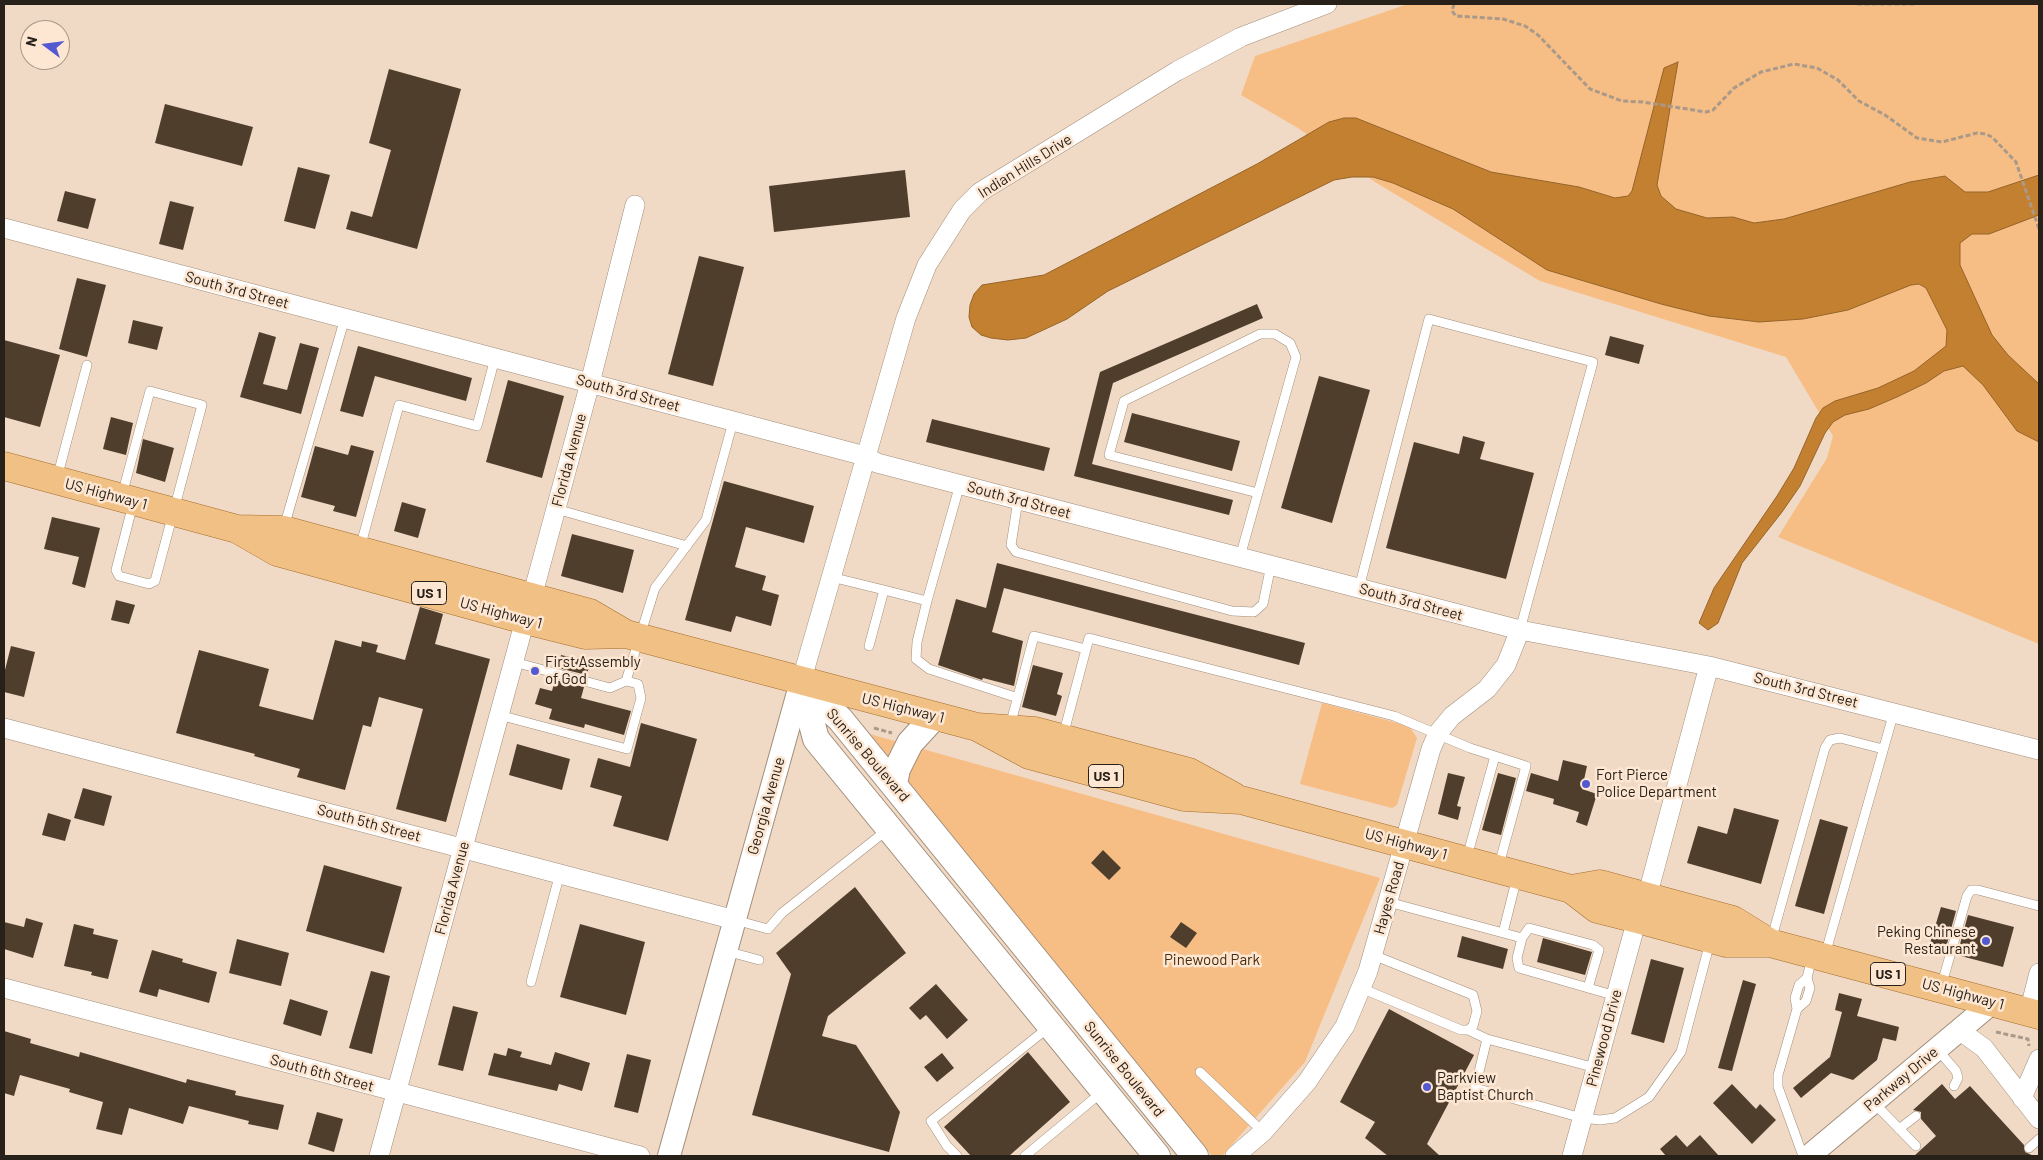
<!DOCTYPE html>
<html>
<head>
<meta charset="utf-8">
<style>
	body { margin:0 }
	#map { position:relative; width:2043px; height:1160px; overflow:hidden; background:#f0dac6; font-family:Barlow,sans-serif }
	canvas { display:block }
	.frame { position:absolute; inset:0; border:5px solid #282119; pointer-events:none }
	.north { position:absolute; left:20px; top:20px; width:50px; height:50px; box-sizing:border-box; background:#fde7d3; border:1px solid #a89889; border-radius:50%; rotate:285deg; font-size:14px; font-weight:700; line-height:20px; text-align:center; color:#282119 }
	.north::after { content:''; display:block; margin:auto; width:18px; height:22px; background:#5359d0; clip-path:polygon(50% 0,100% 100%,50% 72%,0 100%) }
</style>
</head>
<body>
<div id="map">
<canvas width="2043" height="1160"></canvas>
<div class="frame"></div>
<div class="north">N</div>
</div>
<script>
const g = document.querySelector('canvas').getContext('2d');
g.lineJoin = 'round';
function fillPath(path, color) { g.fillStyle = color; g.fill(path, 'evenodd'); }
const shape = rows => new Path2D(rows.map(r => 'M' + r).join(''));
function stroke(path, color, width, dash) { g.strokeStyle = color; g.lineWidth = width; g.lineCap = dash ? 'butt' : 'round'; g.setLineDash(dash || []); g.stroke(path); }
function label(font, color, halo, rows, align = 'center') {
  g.font = font + ' Barlow,sans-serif'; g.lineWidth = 5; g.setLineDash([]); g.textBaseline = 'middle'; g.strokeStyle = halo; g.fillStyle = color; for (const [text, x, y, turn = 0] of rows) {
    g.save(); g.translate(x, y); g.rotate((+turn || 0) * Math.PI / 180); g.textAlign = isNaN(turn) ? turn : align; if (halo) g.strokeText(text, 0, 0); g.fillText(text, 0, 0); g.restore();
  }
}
fillPath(shape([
	[1408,4,2039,4,2039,644,1778,537,1827,458,1833,436,1786,357,1540,281,1375,182,1298,128,1241,95,1255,56],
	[1322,703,1409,726,1417,738,1397,805,1392,808,1300,784],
	[859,731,1380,878,1305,1062,1222,1156,1212,1156]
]), '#f6be85');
const water = shape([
	[1678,62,1657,185,1661,196,1676,209,1707,218,1733,217,1754,223,1784,219,1910,182,1945,176,1965,192,1988,192,2039,175,2039,215,1989,234,1972,234,1960,243,1960,265,1992,335,2008,355,2039,384,2039,442,2017,431,1983,385,1963,366,1944,371,1926,383,1897,397,1869,409,1845,415,1833,422,1825,433,1800,486,1782,512,1742,563,1718,623,1708,630,1699,623,1714,588,1777,496,1794,468,1816,418,1823,408,1835,401,1878,388,1914,371,1946,346,1947,330,1926,288,1919,284,1911,285,1848,310,1803,319,1759,322,1709,316,1661,304,1547,270,1453,209,1393,183,1373,177,1352,177,1334,180,1108,291,1067,319,1026,338,1008,340,991,338,981,335,972,327,969,317,970,305,974,294,982,285,1044,275,1257,164,1329,122,1344,118,1356,118,1491,172,1579,187,1615,198,1628,196,1632,191,1664,68,1678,62]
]);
fillPath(water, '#c48031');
stroke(water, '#95642a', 1);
fillPath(shape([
	[389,69,461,89,417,249,346,229,351,211,372,217,391,150,369,143],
	[165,104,253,127,242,166,155,143],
	[298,167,330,175,315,229,284,221],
	[905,170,910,217,774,232,769,186],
	[65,191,96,199,88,229,57,221],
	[170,201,194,207,183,250,159,244],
	[699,256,744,267,713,386,668,374],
	[77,278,106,285,87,357,59,349],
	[1257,304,1263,318,1113,383,1092,464,1233,500,1229,515,1074,476,1100,372],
	[133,320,163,327,157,350,128,343],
	[259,332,276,337,263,384,287,390,300,343,319,348,301,414,240,397],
	[1610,336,1644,345,1639,364,1605,355],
	[4,340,60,355,40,427,4,417],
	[358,346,472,378,466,401,375,376,363,417,340,411],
	[1319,376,1370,390,1332,523,1281,508],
	[508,380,564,396,542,478,486,462],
	[1132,413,1240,441,1232,471,1124,442],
	[111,417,133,423,126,455,103,449],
	[932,419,1050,448,1044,471,926,442],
	[1463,436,1485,442,1480,459,1534,473,1506,579,1386,548,1414,442,1459,454],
	[143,439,174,448,165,482,136,473],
	[351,445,374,451,356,517,333,511,335,506,301,497,315,446,348,455],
	[724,481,814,506,804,543,746,527,735,567,766,576,762,590,779,595,771,626,736,616,731,632,685,620],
	[402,502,426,509,418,538,394,531],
	[52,517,100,528,85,588,72,584,79,557,44,549],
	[572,534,634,550,623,593,561,576],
	[997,563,1305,643,1299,665,1004,588,992,632,1023,641,1014,686,983,678,982,680,938,665,956,599,986,608],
	[116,600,135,605,129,624,111,620],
	[420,607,443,614,435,644,490,659,446,822,396,809,423,709,379,697,371,727,363,725,345,790,297,777,300,769,254,756,255,754,176,733,199,650,269,669,259,706,313,720,335,640,361,647,362,641,378,645,376,652,405,660],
	[11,646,35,652,24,697,4,692,4,674],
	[561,655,590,662,587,675,558,668],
	[1033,665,1063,673,1057,694,1062,696,1056,716,1022,707],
	[555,680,584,687,581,698,631,711,624,735,585,724,584,728,549,719,552,709,535,704,540,688,552,691],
	[641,723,697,739,668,841,613,826,622,796,590,787,598,758,630,767],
	[517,744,570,759,562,790,509,775],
	[1563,760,1587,766,1582,789,1597,794,1587,826,1576,822,1579,812,1553,804,1554,799,1526,791,1531,773,1558,781],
	[1448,773,1465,777,1457,806,1461,807,1458,820,1438,814],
	[1498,773,1516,778,1501,835,1482,830],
	[83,788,112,796,104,826,74,818],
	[1734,808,1779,820,1761,884,1687,863,1698,826,1727,834],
	[48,813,71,820,65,841,42,835],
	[1820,819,1848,827,1824,914,1795,906],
	[1103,850,1121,868,1109,880,1091,863],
	[324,865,402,887,384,953,306,931],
	[855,887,906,953,828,1016,822,1036,856,1045,900,1112,889,1152,752,1115,791,974,776,953],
	[1941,907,1956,911,1945,951,1942,951,1941,954,1928,950],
	[1968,915,2014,927,2003,967,1957,955],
	[26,918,43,923,33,958,4,949,4,922,24,927],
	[1181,922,1197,933,1186,948,1170,937],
	[74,924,94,929,93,934,118,940,108,979,91,975,92,972,64,966],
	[580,924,645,942,626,1015,560,997],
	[1462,936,1508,949,1503,969,1457,957],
	[1543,938,1592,952,1585,975,1537,962],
	[237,939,289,953,281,986,229,973],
	[152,950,183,959,182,962,217,972,209,1003,159,989,157,997,139,992],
	[1651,959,1684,968,1664,1043,1631,1034],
	[371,971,390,976,372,1054,349,1048],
	[1743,980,1756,984,1732,1071,1718,1068],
	[936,984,968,1020,947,1039,926,1015,920,1020,909,1008],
	[1839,993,1862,999,1857,1016,1899,1027,1896,1041,1883,1038,1877,1060,1853,1080,1831,1073,1801,1098,1793,1088,1830,1057,1842,1012,1835,1010],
	[290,999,328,1011,321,1036,283,1024],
	[453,1006,478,1012,463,1071,438,1065],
	[1389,1009,1474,1055,1427,1144,1440,1156,1388,1156,1365,1138,1375,1122,1340,1102],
	[4,1031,31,1039,30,1043,79,1057,80,1052,186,1083,187,1079,236,1091,235,1095,284,1105,278,1130,248,1124,249,1121,189,1106,183,1124,129,1108,122,1135,96,1129,103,1102,69,1092,70,1089,20,1075,14,1096,4,1093],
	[508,1048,522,1052,520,1057,551,1065,555,1052,590,1063,582,1091,559,1084,557,1091,488,1075,494,1053,506,1056],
	[1028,1052,1070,1102,1009,1156,971,1156,944,1127],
	[942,1053,954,1068,937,1082,924,1067],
	[627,1054,651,1060,638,1113,614,1107],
	[1732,1084,1756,1109,1760,1104,1776,1120,1752,1144,1713,1103],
	[1942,1084,1955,1099,1970,1086,2024,1145,2025,1152,2034,1156,1914,1156,1936,1136,1921,1119,1921,1112,1913,1110],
	[317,1112,343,1119,334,1152,308,1144],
	[1676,1135,1687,1147,1700,1135,1719,1156,1666,1156,1660,1149]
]), '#503e2d');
const service = shape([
	[57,478,87,365],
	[960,484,927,601,917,642,916,659,929,669,1018,698],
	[122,495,150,391,202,405,155,581,149,584,119,576,116,570,133,504],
	[1018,500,1011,545,1016,552,1232,611,1254,612,1263,604,1271,565],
	[556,509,687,546],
	[284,527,345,318],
	[360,548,399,405,477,426,495,358],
	[1240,557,1296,357,1290,343,1275,334,1260,334,1124,401,1109,455,1258,493],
	[831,577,884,590],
	[1359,588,1429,319,1593,362,1520,630],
	[869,646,884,590,927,601],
	[514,662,610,688,626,681,655,588,706,520,733,422],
	[499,715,627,749,641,698,638,684,626,681],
	[1010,726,1034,636,1086,649],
	[1063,736,1089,638,1394,716,1470,748,1526,766,1499,865],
	[1467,857,1495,756],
	[1388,902,1522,938,1517,958,1519,968,1616,996],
	[735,920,768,929,782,913,887,830],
	[1503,933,1517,877],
	[1522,938,1529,928,1593,945,1599,950,1588,988],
	[1771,941,1825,748,1830,740,1840,738,1883,749],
	[726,951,759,960],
	[1825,955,1894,712],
	[531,982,560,873],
	[1941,987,1967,896,1971,890,1978,890,2039,906],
	[1361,988,1461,1030,1468,1030,1473,1026,1477,1011,1473,995,1373,955],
	[1797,1009,1806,1001,1810,988,1807,978,1812,957],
	[1468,1030,1487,1039],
	[1938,1050,1956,1071,1958,1078,1954,1086],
	[1596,1068,1487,1039,1475,1088,1582,1118,1600,1120,1615,1118,1649,1097,1681,1052,1710,942],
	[1200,1072,1263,1132],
	[1874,1103,1916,1146],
	[1899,1129,1916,1116],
	[2029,1148,2039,1139],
	[957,1156,947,1146,931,1121,1049,1027],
	[1025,1156,1102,1092],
	[1803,1156,1778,1087,1778,1075,1797,1009,1795,998,1799,985,1807,978]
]);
const minor = shape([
	[4,228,865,456,877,463,1520,630,1709,666,2039,750],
	[532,597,590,383,635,205],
	[801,682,906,318,927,265,962,210,980,192,1177,71,1241,37,1327,4],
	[4,728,735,920],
	[1647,897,1709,666],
	[4,988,640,1156],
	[2029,1012,2039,973],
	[1959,1030,1984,1048,2039,1119],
	[2022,1098,2039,1059],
	[379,1156,525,620],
	[1235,1156,1263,1132,1307,1082,1345,1026,1368,971,1431,749,1438,733,1452,716,1487,689,1506,665,1520,630],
	[1572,1156,1637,919]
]);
const tertiary = shape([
	[669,1156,801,682],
	[1809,1156,1993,1002]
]);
const secondary = shape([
	[801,682,840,719,1195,1156],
	[801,683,816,739,1157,1156],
	[894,784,897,769,910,743,934,717]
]);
const primary = shape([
	[4,466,237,529,284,530,590,613,626,634],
	[237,529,277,552,525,620,585,635,626,634,977,727,1035,731,1189,772,1233,796],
	[977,727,1029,755,1184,797,1241,800,1571,889,1597,909,1637,919,1726,943,1770,943,2039,1015],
	[1571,889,1600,884,1733,920,1770,943]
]);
stroke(service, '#a28e7a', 10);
stroke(minor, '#a28e7a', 20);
stroke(tertiary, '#a28e7a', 24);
stroke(secondary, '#a28e7a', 28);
stroke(primary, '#a56d2b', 29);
stroke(shape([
	[1454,4,1452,11,1456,16,1503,19,1525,26,1538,35,1590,89,1622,101,1643,102,1706,112,1713,110,1734,88,1761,72,1794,64,1817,68,1838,80,1859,101,1885,115,1917,138,1942,142,1977,133,1986,134,1992,137,2016,162,2039,229],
	[1857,4,1914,4],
	[874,728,892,733],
	[1996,1032,2028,1039,2029,1046]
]), '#aa9989', 3, [5, 2.5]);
stroke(service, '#fff', 9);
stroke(minor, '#fff', 19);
stroke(tertiary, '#fff', 22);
stroke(secondary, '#fff', 26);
stroke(primary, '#f1c085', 28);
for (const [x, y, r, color] of [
	[535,671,5,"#5359d0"],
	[1586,784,5,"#5359d0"],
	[1986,941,5,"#5359d0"],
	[1427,1087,5,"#5359d0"]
]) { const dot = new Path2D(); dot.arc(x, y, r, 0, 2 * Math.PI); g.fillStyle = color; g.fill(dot); stroke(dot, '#fde7d3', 2); }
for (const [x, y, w] of [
	[429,593,35],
	[1106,776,35],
	[1888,974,35]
]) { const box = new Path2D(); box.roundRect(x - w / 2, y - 11.5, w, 23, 4); g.fillStyle = '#fde7d3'; g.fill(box); stroke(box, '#282119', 1); }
label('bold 14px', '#282119', null, [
	["US 1",429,593],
	["US 1",1106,776],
	["US 1",1888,974]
]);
label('15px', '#282119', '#fde7d3', [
	["Indian Hills Drive",1025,166,-32],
	["South 3rd Street",237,290,15],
	["South 3rd Street",628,393,15],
	["Florida Avenue",569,460,-75],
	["US Highway 1",106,494,15],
	["South 3rd Street",1019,500,15],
	["South 3rd Street",1411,602,15],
	["US Highway 1",501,613,15],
	["South 3rd Street",1806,690,14],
	["US Highway 1",903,708,14],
	["Sunrise Boulevard",868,755,49],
	["Georgia Avenue",766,806,-74],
	["South 5th Street",369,823,15],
	["US Highway 1",1406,844,15],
	["Florida Avenue",452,888,-75],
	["Hayes Road",1389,898,-74],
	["US Highway 1",1963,994,15],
	["Pinewood Drive",1604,1038,-75],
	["Sunrise Boulevard",1124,1069,51],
	["South 6th Street",322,1073,15],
	["Parkway Drive",1901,1079,-40]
]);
label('15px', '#282119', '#fde7d3', [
	["First Assembly",545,662],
	["of God",545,679],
	["Fort Pierce",1596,775],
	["Police Department",1596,792],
	["Peking Chinese",1976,932,"right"],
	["Restaurant",1976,949,"right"],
	["Parkview",1437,1078],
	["Baptist Church",1437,1095]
], 'left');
label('15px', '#492c0b', '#fde7d3', [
	["Pinewood Park",1212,960]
]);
</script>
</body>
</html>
